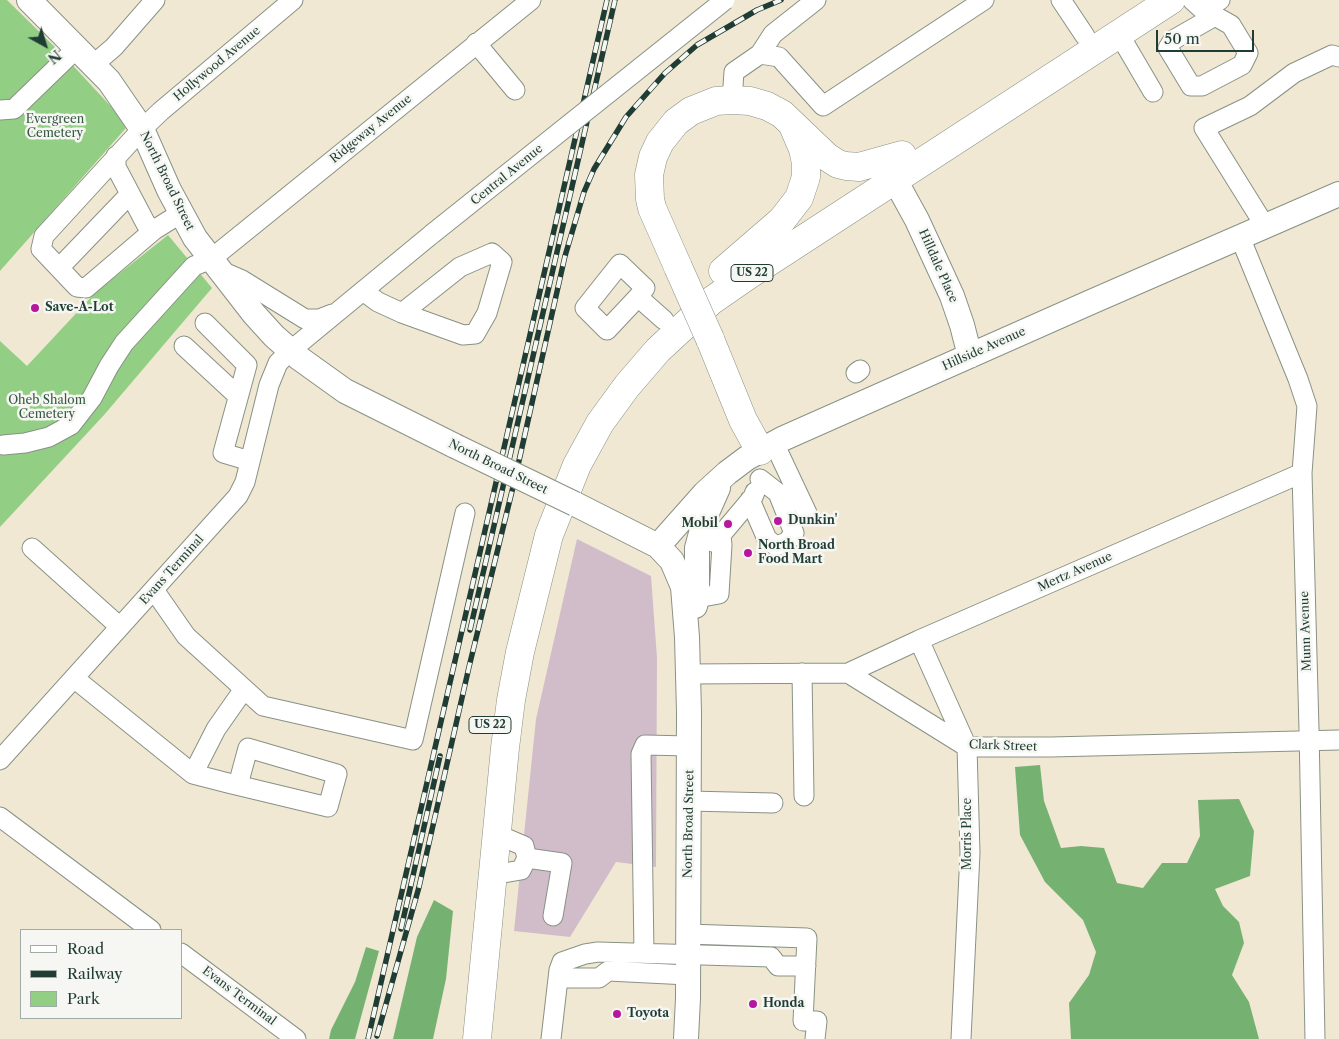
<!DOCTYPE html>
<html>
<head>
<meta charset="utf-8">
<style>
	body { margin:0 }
	#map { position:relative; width:1339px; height:1039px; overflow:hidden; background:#f1e8d3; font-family:"Libre Caslon Text",serif }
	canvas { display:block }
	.legend { position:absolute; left:20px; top:929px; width:162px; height:90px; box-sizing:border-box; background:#f6f6f2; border:1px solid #a0aca6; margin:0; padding:6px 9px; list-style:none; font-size:15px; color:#1f3d34 }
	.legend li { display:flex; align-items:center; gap:10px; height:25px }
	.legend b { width:25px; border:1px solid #a0aca6 }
	.north { position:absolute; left:20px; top:20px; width:50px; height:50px; -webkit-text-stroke:4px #f6f6f2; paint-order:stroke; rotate:141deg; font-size:14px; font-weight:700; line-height:20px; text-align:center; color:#1f3d34 }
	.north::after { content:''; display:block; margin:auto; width:18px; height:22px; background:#1f3d34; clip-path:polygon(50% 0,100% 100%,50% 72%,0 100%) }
	.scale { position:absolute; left:1156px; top:30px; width:98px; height:22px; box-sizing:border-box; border:2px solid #1f3d34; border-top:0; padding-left:6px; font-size:15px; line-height:18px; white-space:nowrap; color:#1f3d34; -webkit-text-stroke:4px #f6f6f2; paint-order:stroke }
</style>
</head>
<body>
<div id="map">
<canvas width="1339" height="1039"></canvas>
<ul class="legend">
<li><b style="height:6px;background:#fff"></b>Road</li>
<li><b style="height:6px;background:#1f3d34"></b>Railway</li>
<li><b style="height:14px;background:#92cf84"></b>Park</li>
</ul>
<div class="north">N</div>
<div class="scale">50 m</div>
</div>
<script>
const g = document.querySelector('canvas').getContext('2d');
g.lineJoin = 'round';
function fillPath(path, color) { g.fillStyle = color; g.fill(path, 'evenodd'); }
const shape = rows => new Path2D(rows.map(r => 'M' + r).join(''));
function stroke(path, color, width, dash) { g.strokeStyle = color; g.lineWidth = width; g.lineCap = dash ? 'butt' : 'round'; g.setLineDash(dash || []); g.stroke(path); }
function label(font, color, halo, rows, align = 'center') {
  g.font = font + ' "Libre Caslon Text",serif'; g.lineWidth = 5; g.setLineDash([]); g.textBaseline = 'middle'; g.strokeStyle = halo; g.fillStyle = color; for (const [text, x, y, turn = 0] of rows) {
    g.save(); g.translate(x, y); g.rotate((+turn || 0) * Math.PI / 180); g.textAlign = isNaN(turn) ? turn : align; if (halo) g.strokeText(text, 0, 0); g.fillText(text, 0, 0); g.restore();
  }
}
fillPath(shape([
	[577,539,651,576,657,658,656,867,616,862,570,937,514,931,536,719]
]), '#d1bdca');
fillPath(shape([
	[0,0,7,0,66,58,116,112,126,128,0,271],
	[168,235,212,288,104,415,0,527,0,341,27,366,96,292]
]), '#92cf84');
fillPath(shape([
	[1040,765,1044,801,1061,848,1081,846,1104,848,1117,883,1143,888,1162,863,1187,863,1200,836,1198,800,1239,799,1254,831,1250,876,1215,889,1223,906,1239,922,1244,943,1232,975,1249,1002,1259,1039,1071,1039,1069,1003,1089,975,1096,952,1083,920,1045,882,1020,835,1015,767],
	[434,900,453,911,446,979,433,1039,393,1039,417,937],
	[366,947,379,951,355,1039,329,1039,331,1030,355,982]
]), '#75b272');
const minor = shape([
	[1061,0,1085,36],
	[1192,0,1203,10,1220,0],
	[1204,9,1215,16,1231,25,1248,53,1242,65,1202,86,1191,86,1168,48,1173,40,1215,16],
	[1119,34,1153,92],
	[476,43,515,90],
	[760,54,773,34,816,0],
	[93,65,114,47,155,0],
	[732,100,734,72,760,54,779,57,823,106,984,0],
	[0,110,14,109,77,48],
	[116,156,116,167,146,224,154,230,181,213],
	[1265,226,1204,128,1250,106,1294,73,1332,55,1339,57],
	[154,230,86,288,77,287,41,249,44,236,142,129,161,111,293,0],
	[1240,237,1298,379,1307,406,1302,473,1309,729,1315,1039],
	[59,268,130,194],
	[221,271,242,280,305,319,319,319,332,314],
	[363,291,378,302,402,313,463,335,475,334,487,313,502,262,492,253,460,267,402,313],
	[638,297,645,288,620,264,585,308,607,330,638,297,664,320],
	[205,323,247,365,223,453,250,461],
	[184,346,238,396],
	[856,373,860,370],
	[774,443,807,513],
	[3,445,25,443,49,437,71,425,92,398,109,366,124,343,194,266,211,259,531,0],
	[750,500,767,539,776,546,787,542,794,533,778,493,760,479],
	[722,545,721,535,753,497,755,492],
	[32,548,120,627],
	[154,590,186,636,263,706,413,740,465,513],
	[697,598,719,594,722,545,710,541],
	[919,640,967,747,970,853,961,1039],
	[802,673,804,796],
	[848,673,919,640,1302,473],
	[688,674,848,673,967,747,1051,747,1339,740],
	[74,678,193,774,216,729,244,689],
	[0,760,238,496,245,482,269,385,278,363,290,351,432,234],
	[193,774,228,783,328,807,337,774,248,748,238,785],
	[689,801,773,803],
	[0,817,151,930],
	[527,858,562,863,553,916],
	[492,875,521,870,527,858,524,846,496,834],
	[687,934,807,938,803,1021,817,1021,815,1039],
	[181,953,296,1039],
	[644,953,641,754,645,745,689,746],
	[558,978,599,978,608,971,688,975],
	[551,1039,559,970,562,962,585,954,598,952,771,957,778,966,806,966]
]);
const major = shape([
	[29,0,109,81,142,129,169,190,195,238,254,314,274,336,299,358,345,391,455,446],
	[895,180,917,220,952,296,962,325,970,356],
	[575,504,658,546,672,561,683,587,687,637,689,712,688,998,686,1039],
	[658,546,705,493,727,473,747,458,782,439,1091,302,1339,194],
	[695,606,697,598,697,548,706,515,718,488]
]);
const highway = shape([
	[678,267,652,208,650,199,649,175,653,157,660,142,676,122,691,111,716,101,732,100,750,101,767,106,782,114,827,157,838,164,846,166,859,167,902,155],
	[723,271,782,220,799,198,806,177,806,163,803,149,794,128],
	[710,339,743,420,760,451],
	[477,1039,505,748,511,700,520,652,549,535,577,465,600,423,627,386,658,350,711,301,750,274,1171,0]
]);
stroke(minor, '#889284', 21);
stroke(major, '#889284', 26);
stroke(highway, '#889284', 29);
stroke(minor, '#fff', 19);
stroke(major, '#fff', 24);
stroke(highway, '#fff', 28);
const rail = shape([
	[470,630,615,0],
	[401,929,440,756],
	[377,1036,419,887,469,667,514,483,565,256,584,192,594,169,626,117,665,73,697,45,757,10,781,0],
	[368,1039,607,0]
]);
stroke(rail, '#1f3d34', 5.5);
stroke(rail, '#f6f6f2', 4, [11]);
const minorBridge = shape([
	[432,234,725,0]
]);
const majorBridge = shape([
	[455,446,575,504]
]);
const highwayBridge = shape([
	[678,267,710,339]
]);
stroke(minorBridge, '#889284', 21, []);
stroke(majorBridge, '#889284', 26, []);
stroke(highwayBridge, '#889284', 29, []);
stroke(minorBridge, '#fff', 19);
stroke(majorBridge, '#fff', 24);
stroke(highwayBridge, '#fff', 28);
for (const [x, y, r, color] of [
	[35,308,5,"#b5179e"],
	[778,521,5,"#b5179e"],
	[728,524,5,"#b5179e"],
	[748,553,5,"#b5179e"],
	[753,1004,5,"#b5179e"],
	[617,1014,5,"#b5179e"]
]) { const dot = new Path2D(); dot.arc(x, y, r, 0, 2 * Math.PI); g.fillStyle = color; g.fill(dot); stroke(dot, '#f6f6f2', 2); }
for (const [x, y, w] of [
	[752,273,42],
	[490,725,42]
]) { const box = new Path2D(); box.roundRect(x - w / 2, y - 8.5, w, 17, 4); g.fillStyle = '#f6f6f2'; g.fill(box); stroke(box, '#1f3d34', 1); }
label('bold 11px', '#1f3d34', null, [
	["US 22",752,273],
	["US 22",490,725]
]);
label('12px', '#1f3d34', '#f6f6f2', [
	["Hollywood Avenue",217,64,-40],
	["Ridgeway Avenue",371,129,-39],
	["Central Avenue",507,175,-39],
	["North Broad Street",167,181,64],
	["Hilldale Place",938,266,66],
	["Hillside Avenue",984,349,-24],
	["North Broad Street",498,467,26],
	["Evans Terminal",172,570,-48],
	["Mertz Avenue",1075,572,-24],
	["Munn Avenue",1306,631,-92],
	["Clark Street",1003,746,2],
	["North Broad Street",689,824,-89],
	["Morris Place",968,834,-90],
	["Evans Terminal",239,996,37]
]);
label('12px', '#365a44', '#f6f6f2', [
	["Evergreen",55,120],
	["Cemetery",55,134],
	["Oheb Shalom",47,401],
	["Cemetery",47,415]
]);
label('bold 12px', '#1f3d34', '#f6f6f2', [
	["Save-A-Lot",45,308],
	["Dunkin'",788,521],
	["Mobil",718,524,"right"],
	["North Broad",758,546],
	["Food Mart",758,560],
	["Honda",763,1004],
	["Toyota",627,1014]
], 'left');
</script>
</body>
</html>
